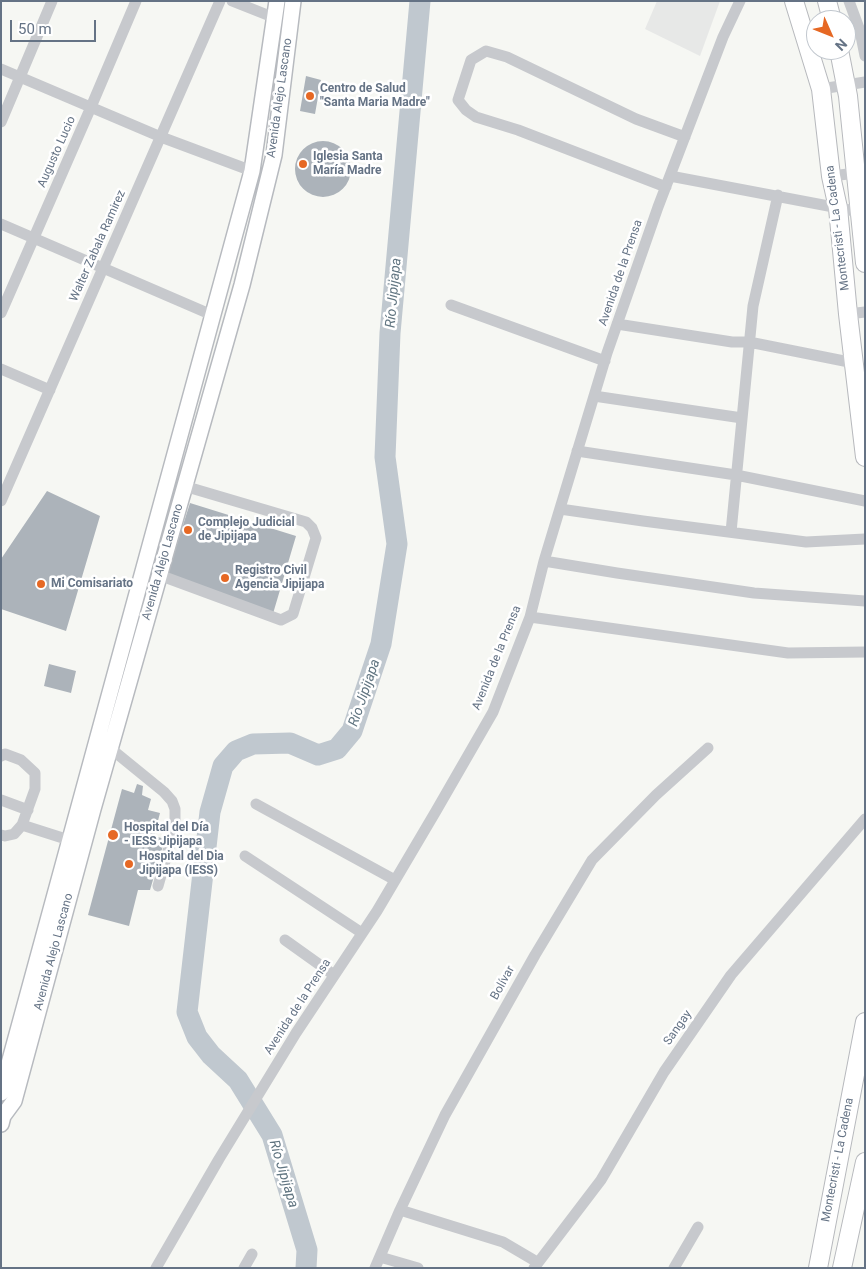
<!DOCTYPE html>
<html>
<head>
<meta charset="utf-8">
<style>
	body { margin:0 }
	#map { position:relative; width:866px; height:1269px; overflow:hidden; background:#f6f7f3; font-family:Roboto,sans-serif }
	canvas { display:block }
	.frame { position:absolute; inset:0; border:2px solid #657385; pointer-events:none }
	.north { position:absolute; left:806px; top:10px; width:50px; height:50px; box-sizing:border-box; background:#fff; border:1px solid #c1c7ce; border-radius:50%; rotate:134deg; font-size:14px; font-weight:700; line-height:20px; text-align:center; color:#657385 }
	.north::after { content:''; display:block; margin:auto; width:18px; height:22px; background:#e66824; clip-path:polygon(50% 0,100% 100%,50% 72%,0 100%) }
	.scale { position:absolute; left:10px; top:20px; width:86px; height:22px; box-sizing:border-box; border:2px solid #657385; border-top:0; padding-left:6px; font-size:15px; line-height:18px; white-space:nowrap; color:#657385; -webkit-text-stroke:4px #fff; paint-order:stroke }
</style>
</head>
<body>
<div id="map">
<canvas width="866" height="1269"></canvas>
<div class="frame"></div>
<div class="north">N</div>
<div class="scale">50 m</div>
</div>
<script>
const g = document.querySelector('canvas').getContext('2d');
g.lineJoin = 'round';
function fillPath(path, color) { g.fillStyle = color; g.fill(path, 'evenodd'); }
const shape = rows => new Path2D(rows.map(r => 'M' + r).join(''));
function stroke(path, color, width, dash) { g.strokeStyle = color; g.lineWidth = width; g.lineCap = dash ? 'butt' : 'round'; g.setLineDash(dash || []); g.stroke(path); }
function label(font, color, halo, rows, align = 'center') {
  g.font = font + ' Roboto,sans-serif'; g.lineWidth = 5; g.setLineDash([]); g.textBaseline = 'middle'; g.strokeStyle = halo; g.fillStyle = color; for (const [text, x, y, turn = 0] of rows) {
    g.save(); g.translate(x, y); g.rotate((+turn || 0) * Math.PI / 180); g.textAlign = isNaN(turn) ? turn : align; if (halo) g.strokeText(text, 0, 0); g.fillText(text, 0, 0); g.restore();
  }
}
fillPath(shape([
	[657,1,720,1,700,56,645,29]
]), '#e7e8e7');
stroke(shape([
	[306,1268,307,1250,272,1135,238,1080,211,1055,197,1037,187,1012,210,812,223,766,236,751,253,744,290,743,318,755,337,749,352,731,381,644,397,544,385,457,390,333,420,1]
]), '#c0c8cf', 21);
fillPath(shape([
	[306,76,321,80,315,114,300,111],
	'295 169a28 28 0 1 1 56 0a28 28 0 1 1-56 0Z',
	[47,491,100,516,66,631,1,609,1,559],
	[190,503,296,536,272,617,165,582],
	[49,664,76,671,71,693,44,686],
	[137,784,143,786,142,795,151,799,148,810,160,813,154,836,165,839,150,890,138,890,129,926,88,915,122,789,134,793]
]), '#acb3ba');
const major = shape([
	[1,1093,252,171,277,1],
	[1,1124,3,1116,14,1101,93,809,242,285,274,155,293,1]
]);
const highway = shape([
	[794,1,821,89,831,176,838,208,848,314,865,457],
	[827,1,832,20],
	[839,50,848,96,865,263],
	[818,1268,865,1022],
	[842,1268,865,1162]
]);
stroke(major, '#b7babf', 18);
stroke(highway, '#b7b9bd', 20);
stroke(shape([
	[232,1,275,18],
	[849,1,860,31,865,56],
	[1,69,161,137,252,171],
	[821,89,865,82],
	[1,122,52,1],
	[670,176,860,212],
	[831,176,865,172],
	[666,187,518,130,476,117,466,110,458,100,471,60,486,51,507,57,636,119,685,137],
	[1,224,212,315],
	[451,305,605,361],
	[1,313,91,107,136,1],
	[848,314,865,312],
	[617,324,732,342,749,342,854,363],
	[1,369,50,390],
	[594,396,742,418],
	[577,451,736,475,865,501],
	[1,501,220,1],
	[560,509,643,521,806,542,865,539],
	[731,532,753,306,778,195],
	[544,561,617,573,754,593,865,601],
	[159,575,281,620,293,614,316,538,312,528,306,522,184,486],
	[530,617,788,653,865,652],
	[110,748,164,792,172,801,175,809,175,826,158,886],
	[1,756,5,754,21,760,35,773,35,789,22,825,14,834,5,836,1,835],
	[1,800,28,810],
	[256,804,395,880],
	[22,825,69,840],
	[245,856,362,933],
	[285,940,334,975],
	[400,1210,503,1242,537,1262],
	[380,1257,418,1268],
	[156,1268,219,1159,296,1033,377,911,436,811,493,712,530,617,544,561,607,353,658,207,723,37,740,1],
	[244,1268,252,1254],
	[375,1268,400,1210,445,1115,535,955,592,860,656,795,708,748],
	[534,1268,601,1180,664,1072,731,975,865,819],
	[674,1268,698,1227]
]), '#c7c9cd', 11);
stroke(major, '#fff', 15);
stroke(highway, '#fff', 18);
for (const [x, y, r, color] of [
	[310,96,5,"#e66824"],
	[303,164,5,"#e66824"],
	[188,530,5,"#e66824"],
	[225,578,5,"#e66824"],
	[41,584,5,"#e66824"],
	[113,835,6,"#e66824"],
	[129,864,5,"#e66824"]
]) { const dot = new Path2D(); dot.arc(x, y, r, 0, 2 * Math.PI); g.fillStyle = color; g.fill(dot); stroke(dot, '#fff', 2); }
label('bold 12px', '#657385', '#fff', [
	["Centro de Salud",320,89],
	["\"Santa Maria Madre\"",320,103],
	["Iglesia Santa",313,157],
	["María Madre",313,171],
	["Complejo Judicial",198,523],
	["de Jipijapa",198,537],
	["Registro Civil",235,571],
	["Agencia Jipijapa",235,585],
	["Mi Comisariato",51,584],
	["Hospital del Día",124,828],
	["- IESS Jipijapa",124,842],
	["Hospital del Dia",139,857],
	["Jipijapa (IESS)",139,871]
], 'left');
label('12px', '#657385', '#fff', [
	["Avenida Alejo Lascano",280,98,-82],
	["Augusto Lucio",57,152,-66],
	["Montecristi - La Cadena",838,228,-97],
	["Walter Zabala Ramirez",98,246,-66],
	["Avenida de la Prensa",621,273,-71],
	["Avenida Alejo Lascano",163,562,-74],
	["Avenida de la Prensa",497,658,-68],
	["Avenida Alejo Lascano",54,952,-75],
	["Bolívar",503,983,-61],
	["Avenida de la Prensa",298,1007,-57],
	["Sangay",678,1028,-55],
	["Montecristi - La Cadena",838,1160,-79]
]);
label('italic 14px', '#617581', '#fff', [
	["Río Jipijapa",394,293,-85],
	["Río Jipijapa",365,693,-71],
	["Río Jipijapa",283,1174,73]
]);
</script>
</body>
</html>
